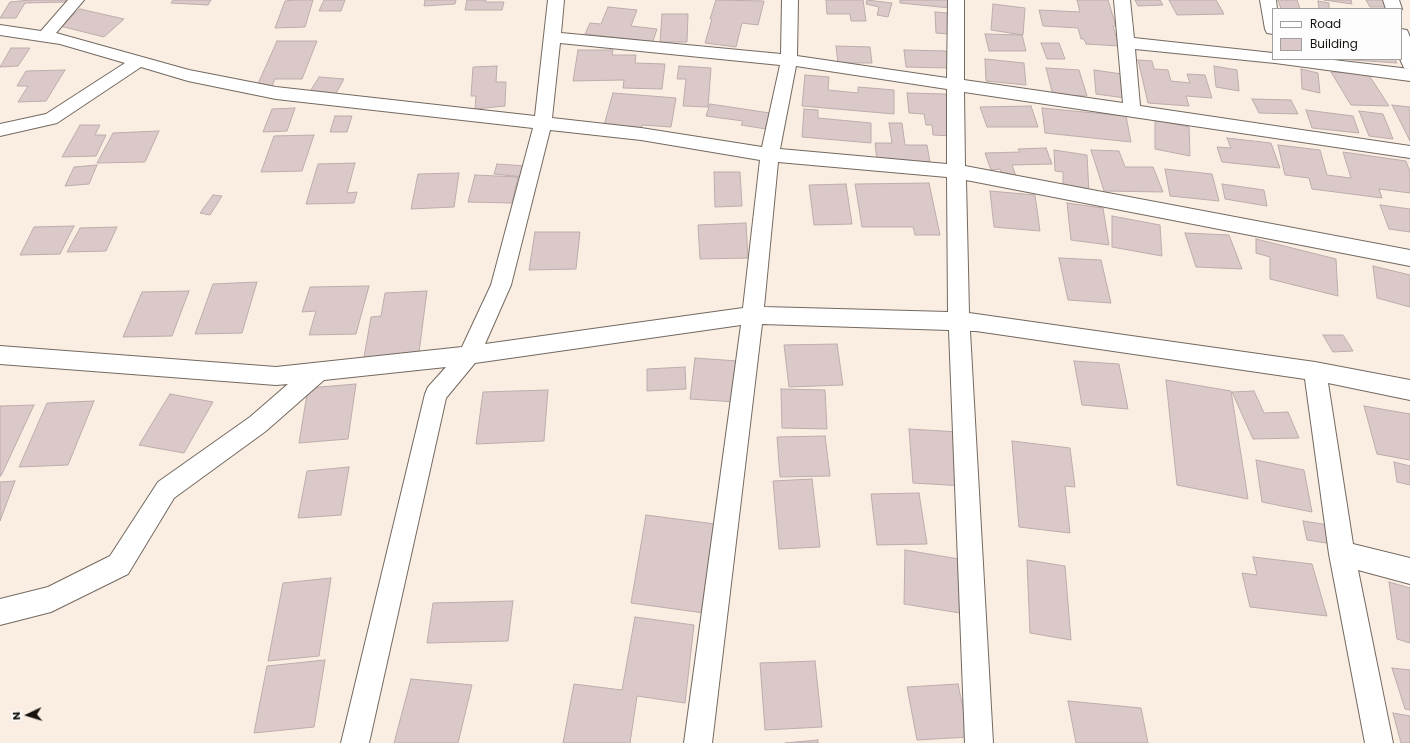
<!DOCTYPE html>
<html>
<head>
<meta charset="utf-8">
<style>
	body { margin:0 }
	#map { position:relative; width:1410px; height:743px; overflow:hidden; background:#faeee3; font-family:Poppins,sans-serif }
	canvas { display:block }
	.legend { position:absolute; left:1272px; top:8px; width:130px; height:52px; box-sizing:border-box; background:#fdfdfd; border:1px solid #a19f9e; margin:0; padding:5px 7px; list-style:none; font-size:12px; color:#17130f }
	.legend li { display:flex; align-items:center; gap:8px; height:20px }
	.legend b { width:20px; border:1px solid #a19f9e }
	.north { position:absolute; left:8px; top:695px; width:40px; height:40px; -webkit-text-stroke:3px #fdfdfd; paint-order:stroke; rotate:266deg; font-size:11px; font-weight:700; line-height:16px; text-align:center; color:#17130f }
	.north::after { content:''; display:block; margin:auto; width:14px; height:18px; background:#17130f; clip-path:polygon(50% 0,100% 100%,50% 72%,0 100%) }
</style>
</head>
<body>
<div id="map">
<canvas width="1410" height="743"></canvas>
<ul class="legend">
<li><b style="height:5px;background:#fff"></b>Road</li>
<li><b style="height:11px;background:#dac9c8"></b>Building</li>
</ul>
<div class="north">N</div>
</div>
<script>
const g = document.querySelector('canvas').getContext('2d');
g.lineJoin = 'round';
function fillPath(path, color) { g.fillStyle = color; g.fill(path, 'evenodd'); }
const shape = rows => new Path2D(rows.map(r => 'M' + r).join(''));
function stroke(path, color, width, dash) { g.strokeStyle = color; g.lineWidth = width; g.lineCap = dash ? 'butt' : 'round'; g.setLineDash(dash || []); g.stroke(path); }
const building = shape([
	[30,0,66,0,65,2,25,3,16,18,0,18,10,2,30,0],
	[173,0,211,0,208,5,171,3,173,0],
	[295,0,313,0,305,27,275,28,285,1,295,0],
	[324,0,345,0,341,11,319,11,324,0],
	[425,0,456,0,455,4,424,6,425,0],
	[467,0,486,0,485,2,504,2,502,10,465,10,467,0],
	[716,0,764,1,758,25,742,23,736,47,705,43,712,19,710,19,716,0],
	[826,0,863,0,866,21,851,21,850,14,827,14,826,0],
	[867,0,892,3,888,17,877,15,879,7,866,4,867,0],
	[900,0,950,0,950,8,900,3,900,0],
	[1077,0,1108,0,1116,26,1113,26,1119,46,1086,44,1084,39,1081,39,1078,28,1043,26,1039,10,1080,12,1077,0],
	[1135,0,1160,0,1163,5,1138,6,1135,0],
	[1169,0,1216,0,1224,14,1177,15,1169,0],
	[1278,0,1297,0,1300,9,1281,9,1278,0],
	[1324,0,1351,0,1352,4,1324,0],
	[1366,0,1387,0,1391,7,1370,7,1366,0],
	[1318,1,1329,3,1329,9,1319,9,1318,1],
	[993,4,1025,8,1023,35,991,30,993,4],
	[608,7,637,10,631,26,657,29,652,44,638,42,639,40,585,34,590,23,601,24,608,7],
	[80,9,124,19,104,37,60,26,80,9],
	[935,12,947,13,949,34,936,33,935,12],
	[662,14,688,14,687,42,660,42,662,14],
	[985,34,1022,35,1026,51,989,51,985,34],
	[277,41,317,41,302,79,275,79,272,86,257,86,277,41],
	[1041,43,1059,43,1065,59,1047,59,1041,43],
	[836,46,870,47,872,63,838,63,836,46],
	[11,48,30,48,18,66,0,67,11,48],
	[578,50,613,50,612,55,636,55,635,63,665,64,662,89,623,88,624,80,573,81,578,50],
	[904,50,946,51,949,68,906,67,904,50],
	[985,59,1024,63,1026,85,986,81,985,59],
	[1338,59,1395,59,1397,63,1338,59],
	[1138,60,1152,61,1154,69,1168,70,1171,81,1190,83,1187,74,1205,75,1212,98,1186,96,1189,106,1148,103,1138,60],
	[497,66,496,82,506,82,505,106,475,109,476,96,471,96,473,67,497,66],
	[679,66,711,68,708,107,683,106,686,79,677,79,679,66],
	[1214,66,1237,70,1239,91,1216,87,1214,66],
	[1046,68,1079,70,1087,96,1053,95,1046,68],
	[1301,69,1318,73,1320,93,1302,89,1301,69],
	[65,70,46,101,18,102,28,86,17,86,26,71,65,70],
	[1094,70,1122,74,1125,98,1096,94,1094,70],
	[1331,72,1367,72,1389,106,1351,105,1331,72],
	[805,75,829,77,828,90,858,93,858,87,894,90,894,114,802,106,805,75],
	[319,77,344,79,335,95,309,93,319,77],
	[613,93,676,98,671,127,642,125,640,132,603,129,613,93],
	[907,93,946,94,952,136,933,135,932,125,926,125,924,114,909,113,907,93],
	[1252,99,1291,100,1298,114,1259,113,1252,99],
	[710,104,770,113,766,129,741,125,743,121,706,116,710,104],
	[1392,105,1410,107,1410,141,1392,105],
	[1031,106,1038,127,987,127,980,107,1031,106],
	[295,108,287,131,263,132,272,109,295,108],
	[1042,108,1126,116,1131,142,1045,133,1042,108],
	[804,109,818,110,818,118,871,123,871,143,802,137,804,109],
	[1306,110,1353,116,1359,133,1312,128,1306,110],
	[1359,111,1383,114,1393,139,1369,136,1359,111],
	[335,116,352,116,347,132,330,132,335,116],
	[1155,120,1189,127,1190,156,1155,149,1155,120],
	[889,123,902,123,905,145,927,145,930,162,877,161,875,143,892,143,889,123],
	[80,125,100,125,95,135,106,135,96,156,62,157,80,125],
	[159,131,145,162,97,163,113,133,159,131],
	[314,135,302,171,261,172,274,136,314,135],
	[1227,138,1271,143,1280,168,1222,162,1217,147,1231,148,1227,138],
	[1278,145,1320,150,1327,175,1351,178,1343,152,1406,161,1410,172,1410,193,1379,189,1382,198,1312,189,1309,178,1285,175,1278,145],
	[1046,148,1052,164,1012,165,1016,176,1003,177,1000,169,991,170,985,153,1020,152,1018,149,1046,148],
	[1054,150,1087,155,1089,193,1063,190,1063,172,1055,171,1054,150],
	[1091,150,1119,151,1125,167,1153,167,1163,192,1104,191,1091,150],
	[355,163,347,193,357,192,354,203,306,204,318,164,355,163],
	[497,164,526,166,523,177,494,174,497,164],
	[97,165,89,184,65,186,74,167,97,165],
	[1165,169,1212,174,1219,201,1170,196,1165,169],
	[714,172,740,172,742,206,715,207,714,172],
	[459,173,454,207,411,209,418,174,459,173],
	[475,175,518,177,512,203,468,202,475,175],
	[929,183,940,235,915,235,913,227,862,227,855,184,929,183],
	[846,184,852,224,814,225,809,185,846,184],
	[1222,184,1264,190,1267,206,1225,199,1222,184],
	[990,191,1035,195,1040,231,994,227,990,191],
	[213,195,222,196,210,215,200,213,213,195],
	[1067,203,1103,208,1109,245,1071,240,1067,203],
	[1380,205,1410,209,1410,232,1389,229,1380,205],
	[1112,216,1160,225,1162,256,1112,247,1112,216],
	[746,223,748,258,700,259,698,225,746,223],
	[74,226,60,254,20,255,34,227,74,226],
	[117,227,106,251,67,252,80,228,117,227],
	[535,232,580,232,576,269,529,270,535,232],
	[1185,233,1229,235,1242,269,1196,267,1185,233],
	[1256,239,1336,259,1338,296,1270,279,1270,257,1256,253,1256,239],
	[1059,258,1101,260,1111,303,1068,300,1059,258],
	[1373,266,1410,275,1410,307,1377,298,1373,266],
	[257,282,242,333,195,334,213,284,257,282],
	[369,286,356,334,309,335,316,311,302,312,310,287,369,286],
	[189,291,172,336,123,337,142,292,189,291],
	[427,291,418,360,363,363,371,317,381,316,385,293,427,291],
	[1323,335,1343,335,1353,351,1333,352,1323,335],
	[837,344,843,385,789,387,784,345,837,344],
	[695,358,738,361,735,402,690,399,695,358],
	[1074,361,1119,364,1128,409,1082,405,1074,361],
	[685,367,686,389,647,391,647,369,685,367],
	[1166,380,1231,391,1248,499,1177,485,1166,380],
	[356,384,348,439,299,443,308,388,356,384],
	[781,389,825,390,827,429,782,428,781,389],
	[548,390,544,441,476,444,483,392,548,390],
	[1254,391,1264,413,1288,412,1299,438,1253,439,1232,392,1254,391],
	[170,394,213,402,184,453,139,445,170,394],
	[94,401,68,465,19,467,47,403,94,401],
	[34,405,1,476,0,476,0,406,34,405],
	[1364,406,1410,414,1410,460,1377,454,1364,406],
	[909,429,959,432,965,486,913,483,909,429],
	[825,436,830,476,780,477,777,437,825,436],
	[1012,441,1070,448,1075,487,1065,486,1070,533,1019,527,1012,441],
	[1256,460,1304,470,1312,512,1262,502,1256,460],
	[1394,462,1410,466,1410,485,1397,482,1394,462],
	[349,467,341,515,298,518,307,471,349,467],
	[812,479,820,547,779,549,773,481,812,479],
	[15,481,0,521,0,482,15,481],
	[919,493,927,544,877,545,871,494,919,493],
	[646,515,715,524,704,613,631,603,646,515],
	[1303,521,1329,525,1333,544,1307,540,1303,521],
	[905,550,965,560,966,614,904,604,905,550],
	[1253,557,1312,564,1327,616,1250,607,1242,573,1257,575,1253,557],
	[1027,560,1065,566,1071,640,1030,633,1027,560],
	[331,578,319,656,268,661,283,583,331,578],
	[1389,582,1410,588,1410,643,1397,639,1389,582],
	[513,601,508,641,427,643,433,603,513,601],
	[635,617,694,625,685,703,637,696,630,743,563,743,574,684,622,690,635,617],
	[325,660,314,727,254,733,267,666,325,660],
	[815,661,822,727,765,730,760,663,815,661],
	[1392,668,1410,670,1410,710,1405,709,1392,668],
	[411,679,472,685,458,743,394,743,411,679],
	[958,684,969,737,917,740,907,687,958,684],
	[1068,701,1141,708,1148,743,1076,743,1068,701],
	[1393,713,1410,716,1410,743,1401,743,1393,713],
	[818,740,818,743,785,743,818,740]
]);
fillPath(building, '#dac9c8');
stroke(building, '#bdacab', 1);
const minor = shape([
	[68,0,84,0,56,33,189,70,276,87,535,116,548,0,564,0,561,33,781,54,782,0,798,0,797,56,947,78,948,0,964,0,964,80,1123,103,1114,0,1130,0,1134,38,1273,53,1273,59,1325,59,1410,69,1404,68,1400,59,1401,29,1407,30,1410,37,1410,81,1275,63,1135,49,1140,106,1410,146,1410,158,964,92,965,166,1410,250,1410,266,966,180,969,313,1315,362,1410,380,1410,400,1328,383,1353,544,1410,558,1410,584,1358,570,1393,743,1365,743,1329,554,1305,379,976,331,970,331,993,743,965,743,949,330,762,324,712,743,684,743,741,325,475,363,446,398,369,743,341,743,425,394,428,387,446,367,324,380,266,431,174,498,128,574,51,612,0,625,0,599,48,587,110,556,158,482,250,417,288,384,276,385,0,364,0,346,276,367,462,347,491,285,533,128,276,99,188,81,141,67,57,123,0,136,0,124,46,114,125,63,60,44,0,35,0,25,41,31,68,0],
	[560,43,780,65,762,147,641,128,552,118,560,43],
	[796,66,947,89,947,164,780,149,796,66],
	[550,130,641,140,760,160,743,308,485,344,511,285,550,130],
	[778,162,947,177,948,312,764,307,778,162],
	[1260,0,1276,0,1277,9,1273,9,1273,34,1267,33,1265,29,1260,0],
	[1383,0,1399,0,1402,9,1401,10,1401,9,1386,9,1383,0]
]);
stroke(minor, '#736960', 2);
fillPath(minor, '#fff');
</script>
</body>
</html>
